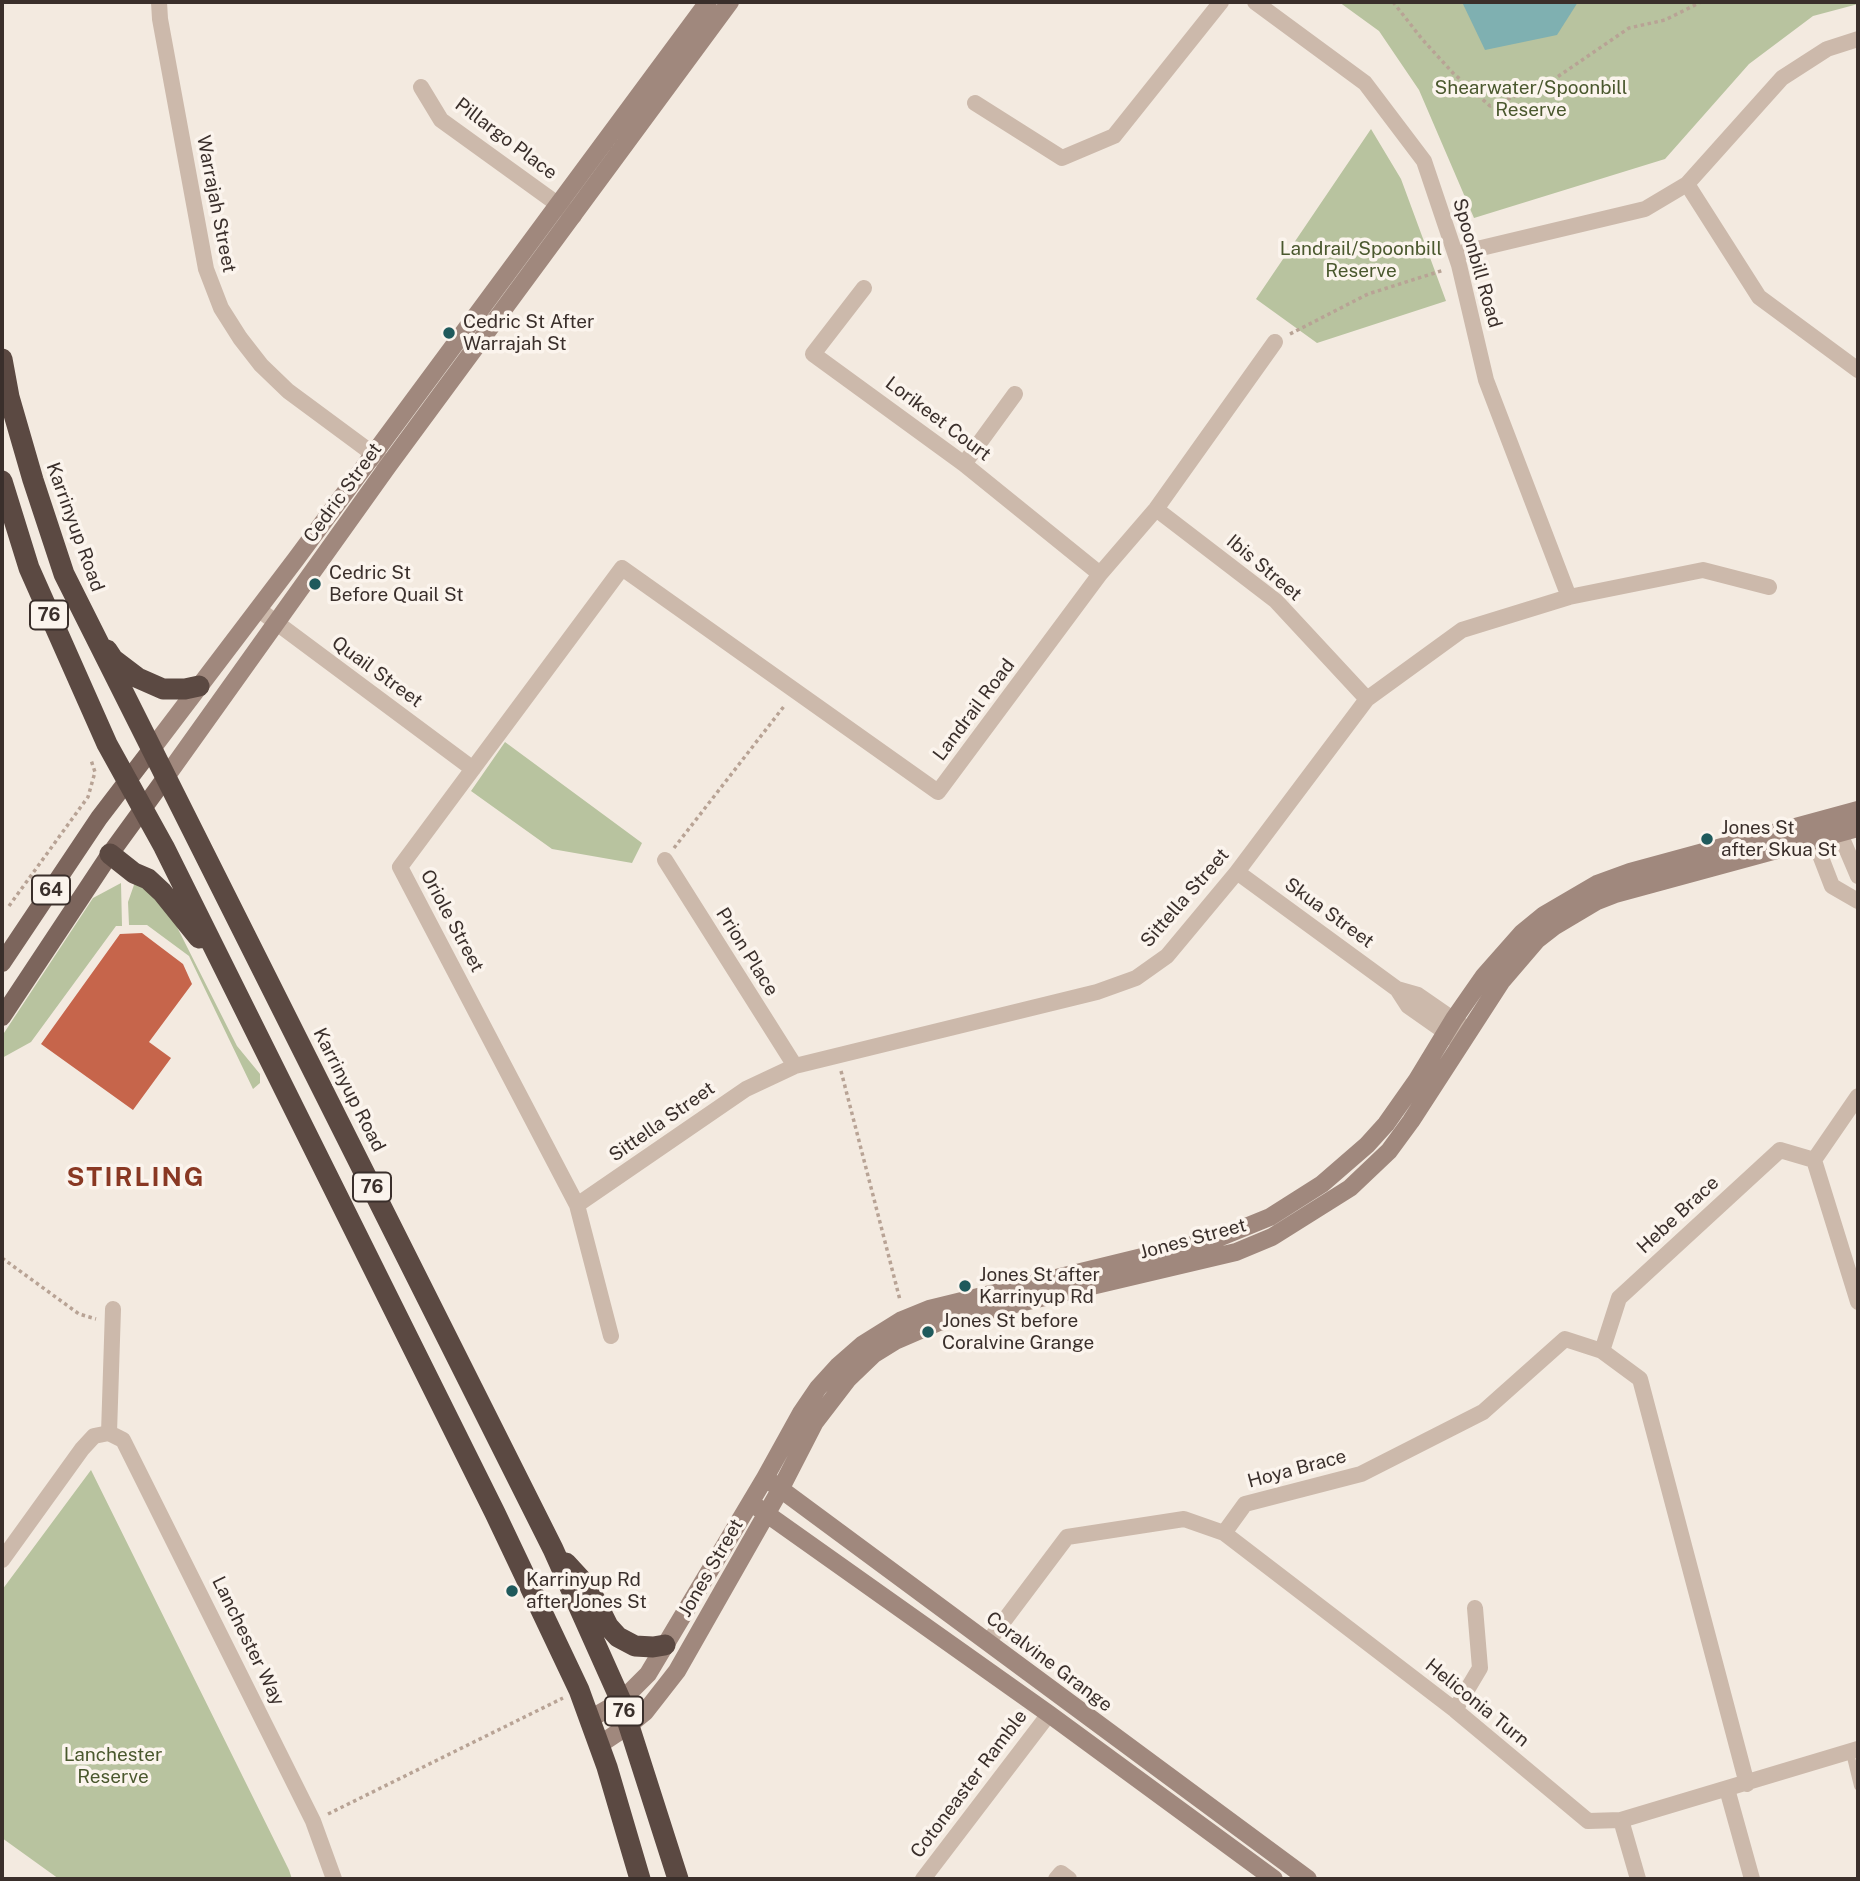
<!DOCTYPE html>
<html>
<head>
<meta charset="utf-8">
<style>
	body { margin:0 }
	#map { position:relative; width:1860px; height:1881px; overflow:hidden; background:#f3eae0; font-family:"Public Sans",sans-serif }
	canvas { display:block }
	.frame { position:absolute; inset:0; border:4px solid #3a2f2b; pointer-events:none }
</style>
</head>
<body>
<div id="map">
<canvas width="1860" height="1881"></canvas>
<div class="frame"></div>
</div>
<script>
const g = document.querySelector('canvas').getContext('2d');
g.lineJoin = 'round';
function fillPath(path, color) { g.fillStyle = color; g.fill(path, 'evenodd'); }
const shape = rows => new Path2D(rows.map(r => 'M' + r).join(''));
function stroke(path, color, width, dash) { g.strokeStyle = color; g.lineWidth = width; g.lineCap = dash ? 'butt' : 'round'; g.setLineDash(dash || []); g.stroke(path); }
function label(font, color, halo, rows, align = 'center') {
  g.font = font + ' "Public Sans",sans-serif'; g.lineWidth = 7; g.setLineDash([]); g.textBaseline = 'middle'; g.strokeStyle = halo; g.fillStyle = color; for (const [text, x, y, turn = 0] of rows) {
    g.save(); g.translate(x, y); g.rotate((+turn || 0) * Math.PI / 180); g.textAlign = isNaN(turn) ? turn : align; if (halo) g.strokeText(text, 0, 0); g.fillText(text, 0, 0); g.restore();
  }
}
fillPath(shape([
	[1339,2,1858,2,1858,4,1813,16,1749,64,1665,159,1474,218,1419,90,1379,31],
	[1371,129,1401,179,1446,301,1317,343,1256,299],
	[505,742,642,843,632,863,552,849,471,791],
	[135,882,148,887,176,925,237,1046,260,1074,260,1083,253,1089,189,956,147,925,129,925,128,902],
	[121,883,122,926,116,926,31,1042,2,1058,2,1036,93,898],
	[91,1470,289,1870,292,1879,59,1879,2,1838,2,1590]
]), '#b8c39f');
fillPath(shape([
	[1462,2,1578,2,1557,35,1485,50]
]), '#7fb0b1');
fillPath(shape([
	[142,933,183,964,192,984,149,1042,171,1058,133,1110,41,1044,120,934]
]), '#c6654b');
stroke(shape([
	[1393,2,1422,39,1453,73,1490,106,1547,84,1629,28,1665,20,1701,2],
	[1290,334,1368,294,1444,270],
	[674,848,785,705],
	[9,906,88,797,95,772,91,760],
	[841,1071,900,1300],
	[2,1258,79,1314,96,1319],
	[328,1814,563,1698]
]), '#b8a395', 3.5, [3.5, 3.5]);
stroke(shape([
	[1850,1753,1858,1786]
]), '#ccb9ab', 8);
stroke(shape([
	[159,2,160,19,206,269,221,308,240,338,261,365,288,391,384,462],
	[1255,2,1365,83,1424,161,1459,265,1486,380,1569,597],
	[421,87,441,120,574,216],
	[975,103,1062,158,1114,136,1221,2],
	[1687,184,1759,297,1858,370],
	[1456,254,1645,209,1687,184,1782,78,1827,49,1858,39],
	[864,288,813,354,964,464,1100,574],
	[964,464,1015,394],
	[1156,509,1276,601,1367,699],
	[258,609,473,769],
	[1835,822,1858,876],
	[1810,829,1832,886,1858,901],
	[665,860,795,1066],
	[1237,872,1397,989,1418,995,1470,1031],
	[1397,989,1408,1006,1455,1039],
	[1858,1096,1814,1160,1858,1302],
	[577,1205,746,1089,795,1066,1097,992,1136,978,1167,956,1237,872,1367,699,1462,630,1569,597,1703,570,1769,587],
	[611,1336,577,1205,400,867,622,568,938,792,1100,574,1156,509,1275,342],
	[1602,1351,1619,1298,1780,1150,1814,1160],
	[109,1433,113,1309],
	[1224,1533,1455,1710,1588,1821,1621,1820,1858,1749],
	[2,1560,82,1449,94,1436,109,1433,123,1440,313,1821,334,1879],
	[988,1642,1067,1537,1184,1519,1224,1533,1245,1504,1361,1474,1483,1412,1565,1339,1602,1351,1640,1379,1747,1784],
	[1455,1710,1480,1668,1475,1608],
	[1727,1789,1752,1879],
	[1621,1820,1638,1879],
	[923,1879,1049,1714],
	[1056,1879,1061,1873,1069,1879]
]), '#ccb9ab', 16);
stroke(shape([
	[151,750,296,559,708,2],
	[166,777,388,466,730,2],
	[771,1482,1308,1879],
	[757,1507,1049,1714,1274,1879],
	[590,1719,621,1701,648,1674,765,1478,801,1413,818,1388,838,1366,862,1345,902,1320,929,1309,1216,1239,1270,1217,1322,1184,1367,1145,1386,1124,1417,1080,1454,1019,1484,976,1522,933,1544,915,1597,884,1630,872,1858,810],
	[599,1745,629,1725,645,1712,677,1671,780,1490,815,1422,848,1379,874,1354,895,1341,939,1322,1236,1252,1272,1237,1350,1188,1389,1151,1411,1121,1501,982,1537,940,1555,926,1597,901,1615,894,1858,828]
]), '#a0887d', 18);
stroke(shape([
	[2,963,99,818,151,750],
	[2,1017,110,854,166,777]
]), '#7c655c', 18);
stroke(shape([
	[2,359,9,397,33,480,64,574,553,1549,621,1701,678,1879],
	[2,481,29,568,107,744,164,847,495,1513,579,1690,607,1767,640,1879],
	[107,650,113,659,138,678,163,689,185,689,199,686],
	[110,854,134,873,148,879,162,892,199,938],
	[566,1563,589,1588,608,1626,618,1637,635,1646,653,1647,665,1645]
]), '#5b4942', 21);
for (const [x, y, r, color] of [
	[449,333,7,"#1f5a5c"],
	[315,584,7,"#1f5a5c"],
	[1707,839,7,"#1f5a5c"],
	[965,1286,7,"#1f5a5c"],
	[928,1332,7,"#1f5a5c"],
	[512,1591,7,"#1f5a5c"]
]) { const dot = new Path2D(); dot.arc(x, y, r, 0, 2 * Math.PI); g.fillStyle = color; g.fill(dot); stroke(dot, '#fbf4ed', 2.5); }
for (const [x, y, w] of [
	[49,615,38],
	[51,890,38],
	[372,1187,38],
	[624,1711,38]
]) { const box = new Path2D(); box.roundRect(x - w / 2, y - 14.5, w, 29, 5); g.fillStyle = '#fbf4ed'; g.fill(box); stroke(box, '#3a2f2b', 2); }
label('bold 18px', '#3a2f2b', null, [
	["76",49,615],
	["64",51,890],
	["76",372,1187],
	["76",624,1711]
]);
label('19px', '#4a582e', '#fbf4ed', [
	["Shearwater/Spoonbill",1531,88],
	["Reserve",1531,110],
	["Landrail/Spoonbill",1361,249],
	["Reserve",1361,271],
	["Lanchester",113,1755],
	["Reserve",113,1777]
]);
label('19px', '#3a2f2b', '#fbf4ed', [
	["Pillargo Place",506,139,37],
	["Warrajah Street",216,204,79],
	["Spoonbill Road",1477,263,74],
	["Lorikeet Court",938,419,37],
	["Cedric Street",343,493,-54],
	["Karrinyup Road",75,527,70],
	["Ibis Street",1264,568,40],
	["Quail Street",377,672,36],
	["Landrail Road",974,710,-53],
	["Sittella Street",1185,898,-49],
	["Skua Street",1329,913,36],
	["Oriole Street",452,921,62],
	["Prion Place",747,952,58],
	["Karrinyup Road",349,1090,63],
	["Sittella Street",662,1122,-35],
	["Hebe Brace",1678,1215,-43],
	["Jones Street",1193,1239,-15],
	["Hoya Brace",1297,1469,-15],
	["Jones Street",711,1568,-60],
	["Lanchester Way",248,1641,64],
	["Coralvine Grange",1049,1662,37],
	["Heliconia Turn",1477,1703,39],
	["Cotoneaster Ramble",969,1784,-53]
]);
label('19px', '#3a2f2b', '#fbf4ed', [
	["Cedric St After",463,322],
	["Warrajah St",463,344],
	["Cedric St",329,573],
	["Before Quail St",329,595],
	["Jones St",1721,828],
	["after Skua St",1721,850],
	["Jones St after",979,1275],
	["Karrinyup Rd",979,1297],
	["Jones St before",942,1321],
	["Coralvine Grange",942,1343],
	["Karrinyup Rd",526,1580],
	["after Jones St",526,1602]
], 'left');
g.letterSpacing = '2px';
label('bold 26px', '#893823', '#fbf4ed', [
	["STIRLING",136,1178]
]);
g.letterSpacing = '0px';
</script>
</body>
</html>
